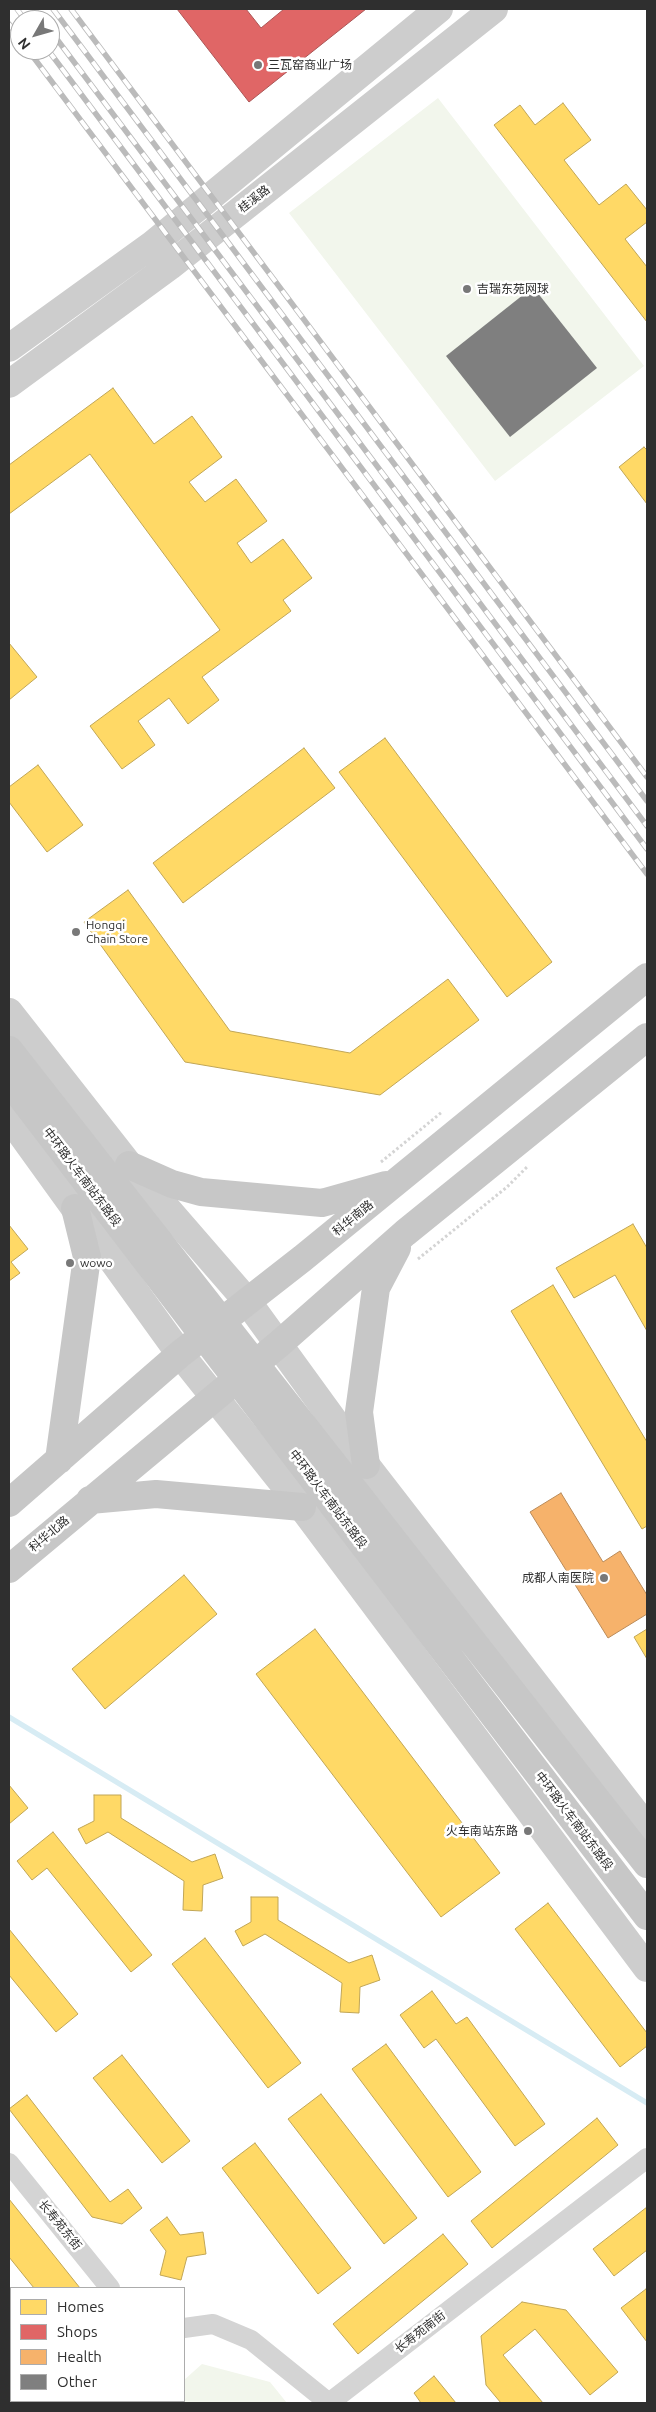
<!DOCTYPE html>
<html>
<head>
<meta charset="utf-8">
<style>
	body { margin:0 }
	#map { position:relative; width:656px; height:2412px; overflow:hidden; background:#fff; font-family:Ubuntu,sans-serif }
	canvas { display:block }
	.frame { position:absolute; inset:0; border:10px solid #2f2f2f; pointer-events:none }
	.legend { position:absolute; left:10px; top:2287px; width:175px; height:115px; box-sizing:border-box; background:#fff; border:1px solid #acacac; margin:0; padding:6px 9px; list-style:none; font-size:15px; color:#2f2f2f }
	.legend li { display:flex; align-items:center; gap:10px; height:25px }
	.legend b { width:25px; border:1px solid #acacac }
	.north { position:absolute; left:10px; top:10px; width:50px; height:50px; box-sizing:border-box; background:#fff; border:1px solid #acacac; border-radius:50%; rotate:232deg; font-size:14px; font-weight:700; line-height:20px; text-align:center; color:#2f2f2f }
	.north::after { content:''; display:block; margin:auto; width:18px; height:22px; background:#787878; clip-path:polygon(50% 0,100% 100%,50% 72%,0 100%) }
</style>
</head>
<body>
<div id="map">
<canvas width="656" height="2412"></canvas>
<div class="frame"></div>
<ul class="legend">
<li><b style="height:14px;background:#ffd966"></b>Homes</li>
<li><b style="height:14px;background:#e06666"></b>Shops</li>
<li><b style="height:14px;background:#f6b26b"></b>Health</li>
<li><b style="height:14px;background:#7f7f7f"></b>Other</li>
</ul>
<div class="north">N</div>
</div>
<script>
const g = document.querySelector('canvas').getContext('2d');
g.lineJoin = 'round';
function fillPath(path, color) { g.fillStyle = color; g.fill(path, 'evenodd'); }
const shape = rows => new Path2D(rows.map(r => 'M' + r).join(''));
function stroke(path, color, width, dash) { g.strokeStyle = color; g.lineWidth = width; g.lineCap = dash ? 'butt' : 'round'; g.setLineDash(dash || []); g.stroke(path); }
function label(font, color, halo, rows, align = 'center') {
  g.font = font + ' Ubuntu,"Noto Sans SC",sans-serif'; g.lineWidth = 5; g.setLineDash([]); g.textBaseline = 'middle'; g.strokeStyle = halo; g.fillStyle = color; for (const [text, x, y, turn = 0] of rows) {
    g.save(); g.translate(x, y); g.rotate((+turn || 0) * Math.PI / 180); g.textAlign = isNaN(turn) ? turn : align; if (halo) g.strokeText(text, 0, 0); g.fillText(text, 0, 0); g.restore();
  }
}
fillPath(shape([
	[438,98,644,366,495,481,289,213],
	[202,2364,270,2382,287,2403,157,2403,160,2401,184,2401,184,2380]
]), '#f2f6ec');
const homes = shape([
	[563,103,591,140,564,160,599,205,626,184,647,210,647,222,625,239,647,267,647,322,494,125,520,105,535,125,563,103],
	[113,388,154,444,192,416,222,457,189,482,205,502,236,479,267,521,237,543,251,563,283,539,312,578,283,600,291,611,202,677,219,700,188,724,169,698,138,721,155,745,122,769,90,726,220,630,90,454,9,514,9,465,113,388],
	[644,447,647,450,647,504,619,467,644,447],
	[9,643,37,677,9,700,9,643],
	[385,738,552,962,507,997,339,772,385,738],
	[304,748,335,788,183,903,153,863,304,748],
	[38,765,83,825,47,852,9,802,9,787,38,765],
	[128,890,230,1031,350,1053,448,979,479,1020,380,1095,185,1062,84,922,128,890],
	[633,1224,647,1248,647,1331,615,1275,574,1298,556,1268,633,1224],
	[9,1225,28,1249,11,1262,20,1273,9,1281,9,1225],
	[553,1285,647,1442,647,1526,642,1529,511,1311,553,1285],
	[184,1575,217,1614,105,1709,72,1669,184,1575],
	[315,1629,500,1873,441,1917,256,1674,315,1629],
	[647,1629,647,1659,634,1637,647,1629],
	[9,1785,28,1808,9,1824,9,1785],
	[94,1795,121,1795,121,1818,192,1862,215,1854,223,1878,203,1885,202,1911,183,1910,184,1881,108,1832,86,1844,78,1829,94,1821,94,1795],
	[53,1832,152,1955,131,1972,47,1868,32,1880,17,1861,53,1832],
	[251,1897,278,1897,278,1920,349,1963,372,1955,380,1980,360,1987,359,2013,340,2012,342,1983,265,1934,243,1946,235,1931,251,1922,251,1897],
	[548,1903,647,2033,647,2046,620,2067,515,1929,548,1903],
	[9,1929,78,2014,56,2032,9,1975,9,1929],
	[205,1938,301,2063,268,2088,172,1964,205,1938],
	[432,1991,456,2024,467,2017,545,2124,515,2146,436,2039,424,2048,400,2015,432,1991],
	[386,2044,481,2172,448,2197,352,2069,386,2044],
	[122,2055,190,2141,162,2163,93,2078,122,2055],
	[321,2094,417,2218,384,2244,288,2119,321,2094],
	[27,2095,110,2202,128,2189,142,2208,122,2224,92,2217,9,2109,27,2095],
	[597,2118,618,2145,492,2248,471,2221,597,2118],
	[255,2143,351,2268,318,2294,222,2168,255,2143],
	[9,2199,80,2288,34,2288,9,2257,9,2199],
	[647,2207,647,2250,614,2276,593,2249,647,2207],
	[167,2217,180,2235,203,2232,206,2254,187,2257,181,2280,160,2275,166,2251,150,2230,167,2217],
	[443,2234,468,2264,358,2354,333,2324,443,2234],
	[646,2289,647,2290,647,2342,621,2308,646,2289],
	[522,2302,566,2310,618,2372,590,2395,535,2329,503,2355,543,2403,501,2403,486,2385,481,2336,522,2302],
	[434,2376,456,2403,421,2403,414,2393,434,2376]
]);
fillPath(homes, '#ffd966');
stroke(homes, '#c1a656', 1);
const shops = shape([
	[177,9,246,9,261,28,284,9,366,9,249,102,177,9]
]);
fillPath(shops, '#e06666');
stroke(shops, '#ab5656', 1);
const health = shape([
	[561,1493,603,1562,620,1551,647,1595,647,1614,608,1638,530,1512,561,1493]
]);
fillPath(health, '#f6b26b');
stroke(health, '#ba8b59', 1);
stroke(shape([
	[9,1717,647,2103]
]), '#d7ecf4', 5.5);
fillPath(shape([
	[533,287,597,368,510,437,446,356]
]), '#7f7f7f');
stroke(shape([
	[381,1162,442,1112],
	[418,1259,507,1187,528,1166]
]), '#d4d4d4', 3, [2.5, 2.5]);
stroke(shape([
	[9,2163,110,2288],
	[184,2328,213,2324,251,2340,329,2403,647,2158],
	[82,2403,86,2401]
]), '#d4d4d4', 20);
stroke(shape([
	[9,348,153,244,439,9],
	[9,384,170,266,494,9],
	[9,1012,129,1165,247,1301,366,1465,647,1828],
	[9,1117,180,1354,302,1507,647,1968]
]), '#cdcdcd', 28);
stroke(shape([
	[9,1050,647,1864],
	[9,1081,647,1916],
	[129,1165,172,1184,201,1192,322,1203,386,1185],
	[59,1460,87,1257,75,1208],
	[366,1465,359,1412,376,1288,397,1248],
	[90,1500,156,1494,302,1507],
	[9,1503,180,1354,303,1258,647,977],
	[9,1569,279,1344,405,1233,647,1037]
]), '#c7c7c7', 28);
const rail = shape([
	[17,9,25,20],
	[34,9,42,20],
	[53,9,647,801],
	[71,9,647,777],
	[9,24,20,39],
	[50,30,647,826],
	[28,50,647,874],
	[48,50,647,849]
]);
stroke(rail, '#bbb', 5.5);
stroke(rail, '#fff', 4, [11]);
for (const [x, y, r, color] of [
	[258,65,5,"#787878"],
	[467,289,5,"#787878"],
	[76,932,5,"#787878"],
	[70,1263,5,"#787878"],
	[604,1578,5,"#787878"],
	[528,1831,5,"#787878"]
]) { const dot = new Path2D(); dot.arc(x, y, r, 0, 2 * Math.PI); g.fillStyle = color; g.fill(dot); stroke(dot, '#fff', 2); }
label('12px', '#2f2f2f', '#fff', [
	["三瓦窑商业广场",268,65],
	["吉瑞东苑网球",477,289],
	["Hongqi",86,925],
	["Chain Store",86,939],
	["wowo",80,1263],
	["成都人南医院",594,1578,"right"],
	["火车南站东路",518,1831,"right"]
], 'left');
label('12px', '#2f2f2f', '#fff', [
	["桂溪路",254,199,-38],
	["中环路火车南站东路段",82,1177,53],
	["科华南路",353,1218,-39],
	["中环路火车南站东路段",328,1499,53],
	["科华北路",49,1534,-40],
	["中环路火车南站东路段",574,1821,53],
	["长寿苑东街",60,2225,51],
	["长寿苑南街",420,2332,-38]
]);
</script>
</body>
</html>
